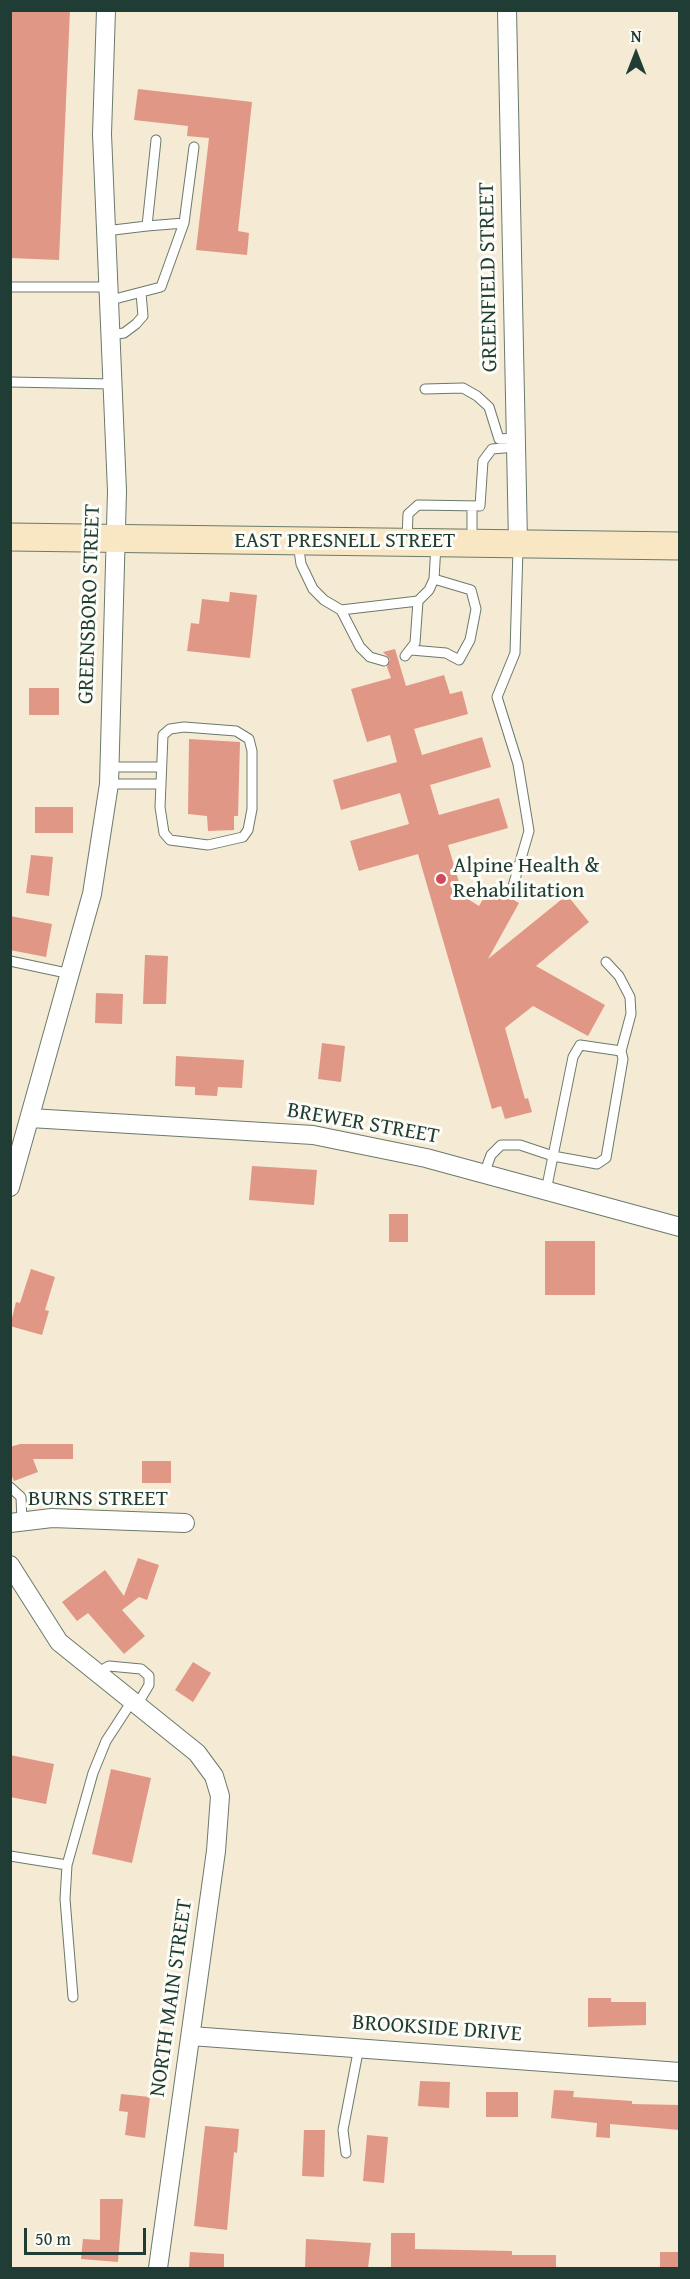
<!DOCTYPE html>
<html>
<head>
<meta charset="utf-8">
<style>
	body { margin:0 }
	#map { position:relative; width:690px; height:2279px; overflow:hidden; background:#f5ead3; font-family:"Gentium Book Plus",serif }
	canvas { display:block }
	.frame { position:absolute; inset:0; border:12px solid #1f3d34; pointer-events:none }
	.north { position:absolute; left:606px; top:24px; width:60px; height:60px; -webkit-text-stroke:4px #fdfcf7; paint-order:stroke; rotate:0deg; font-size:16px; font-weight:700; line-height:24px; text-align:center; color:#1f3d34 }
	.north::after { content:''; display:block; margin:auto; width:21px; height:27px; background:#1f3d34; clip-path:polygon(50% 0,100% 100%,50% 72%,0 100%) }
	.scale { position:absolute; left:24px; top:2228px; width:122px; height:27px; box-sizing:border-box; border:3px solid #1f3d34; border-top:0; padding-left:8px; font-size:18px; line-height:21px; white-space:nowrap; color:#1f3d34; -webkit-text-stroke:4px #fdfcf7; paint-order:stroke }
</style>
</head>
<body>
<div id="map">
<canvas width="690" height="2279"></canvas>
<div class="frame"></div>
<div class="north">N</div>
<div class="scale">50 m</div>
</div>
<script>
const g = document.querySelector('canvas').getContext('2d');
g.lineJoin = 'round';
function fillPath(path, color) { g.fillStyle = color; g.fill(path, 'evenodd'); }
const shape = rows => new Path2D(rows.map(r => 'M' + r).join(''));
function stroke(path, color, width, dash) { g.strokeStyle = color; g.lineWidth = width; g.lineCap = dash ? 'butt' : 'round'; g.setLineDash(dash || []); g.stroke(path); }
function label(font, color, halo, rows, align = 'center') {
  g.font = font + ' "Gentium Book Plus",serif'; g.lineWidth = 6; g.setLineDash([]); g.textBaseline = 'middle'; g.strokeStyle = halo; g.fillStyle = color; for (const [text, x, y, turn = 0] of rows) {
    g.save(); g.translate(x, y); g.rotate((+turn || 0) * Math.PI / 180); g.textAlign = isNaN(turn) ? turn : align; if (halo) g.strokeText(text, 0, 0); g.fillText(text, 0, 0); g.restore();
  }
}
fillPath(shape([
	[10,10,70,10,59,260,10,258],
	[138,89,252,102,238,231,249,233,247,255,196,250,209,138,187,136,188,126,134,120],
	[230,592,257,595,250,658,187,651,191,623,199,624,202,599,229,602],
	[395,649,406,686,444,675,450,694,462,691,468,714,414,729,422,755,482,737,491,767,430,785,439,815,499,798,508,828,448,845,463,896,479,906,490,887,519,903,488,959,567,895,589,922,536,966,605,1005,588,1036,533,1006,505,1028,525,1099,528,1098,532,1112,505,1119,501,1106,492,1109,418,854,359,871,350,841,409,824,400,793,341,810,333,780,397,762,390,735,367,742,351,689,391,678,387,667,390,659,383,652],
	[29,688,59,688,59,715,29,715],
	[189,739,240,742,238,816,234,816,234,830,208,831,207,816,188,814],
	[35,807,73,807,73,833,35,833],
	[31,855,53,857,49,896,26,893],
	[10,916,52,924,46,957,10,950],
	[145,955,168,956,166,1004,143,1004],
	[96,993,123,994,122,1024,95,1023],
	[322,1043,345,1046,341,1082,318,1079],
	[176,1056,244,1060,242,1088,218,1087,217,1096,195,1095,195,1087,175,1086],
	[252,1166,317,1170,314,1205,249,1200],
	[389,1214,408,1214,408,1242,389,1242],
	[545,1241,595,1241,595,1295,545,1295],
	[31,1269,55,1277,45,1310,49,1311,42,1335,10,1326,16,1302,20,1303],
	[20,1444,73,1444,73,1459,33,1459,38,1472,14,1481,10,1472,10,1447],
	[142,1461,171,1461,171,1483,142,1483],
	[138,1558,159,1565,147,1600,139,1597,122,1610,145,1636,124,1654,88,1613,77,1621,62,1602,105,1570,124,1596],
	[193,1662,211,1673,193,1702,175,1690],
	[10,1755,54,1764,46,1804,10,1797],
	[111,1769,151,1778,132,1863,92,1854],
	[588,1998,611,1998,611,2002,646,2002,646,2025,588,2027],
	[420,2081,450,2082,449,2108,418,2106],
	[554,2090,574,2091,573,2097,632,2101,632,2104,680,2105,680,2130,610,2124,610,2138,596,2137,597,2123,551,2118],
	[486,2092,518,2092,518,2117,486,2117],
	[121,2094,150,2097,145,2138,125,2135,128,2112,119,2111],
	[205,2126,239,2129,237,2153,234,2152,227,2230,194,2226],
	[304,2130,325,2130,324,2177,302,2176],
	[367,2135,388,2137,384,2183,363,2181],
	[100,2199,123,2199,118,2262,81,2259,83,2239,100,2240],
	[391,2233,415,2233,415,2249,512,2251,512,2255,556,2255,556,2268,391,2268],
	[306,2239,371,2243,368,2268,305,2268],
	[190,2252,224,2254,224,2268,189,2268],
	[660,2252,680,2252,680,2268,660,2268]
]), '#e19785');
const lane = shape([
	[147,226,184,223],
	[105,231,147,226,156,140],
	[10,287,107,287],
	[107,301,161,287,184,223,194,147],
	[109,335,124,333,136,324,143,316,141,293],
	[10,382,112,384],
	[425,389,463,388,477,396,489,407,499,439,516,438],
	[472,506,472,540],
	[407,539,408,514,418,505,480,506,483,461,492,449,516,447],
	[298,543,301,564,313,589,324,600,341,610,418,601,429,590,434,579,436,545],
	[341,610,360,647,370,657,384,661],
	[411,650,446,653,459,660,470,640,476,609,471,590,434,579],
	[405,656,415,643,418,601],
	[184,727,236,731,249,739,252,751,252,809,248,830,243,837,208,845,170,840,164,833,160,807,163,735,170,729,184,727],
	[110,767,160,767],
	[109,784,160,784],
	[513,886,529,831,518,764,497,697,515,653,518,548],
	[10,961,71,974],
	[606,962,619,976,630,997,631,1014,621,1051],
	[484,1174,491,1155,501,1145,520,1145,553,1156,597,1164,606,1158,623,1059,621,1051,580,1045,573,1057,553,1156,546,1191],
	[10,1487,21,1497,22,1522],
	[97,1673,109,1666,141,1669,149,1676,149,1685,137,1705],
	[10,1856,67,1865],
	[73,1997,65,1899,67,1865,93,1773,106,1741,132,1701],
	[346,2153,343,2130,359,2047]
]);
const street = shape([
	[507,10,518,542],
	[30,1118,313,1135,426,1158,680,1227],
	[10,1187,92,894,109,784,117,491,102,134,106,10],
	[10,1523,52,1518,185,1523],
	[10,1565,59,1642,197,1753,214,1776,220,1796,216,1851,158,2268],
	[191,2036,680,2072]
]);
const secondary = shape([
	[10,537,680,546]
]);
stroke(lane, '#6a7a6c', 11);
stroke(street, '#6a7a6c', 20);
stroke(secondary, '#6a7a6c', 29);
stroke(lane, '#fff', 9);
stroke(street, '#fff', 18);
stroke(secondary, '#f9e7c3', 27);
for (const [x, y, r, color] of [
	[441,879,6,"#d1495b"]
]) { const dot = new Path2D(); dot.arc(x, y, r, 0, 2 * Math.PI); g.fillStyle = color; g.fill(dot); stroke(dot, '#fdfcf7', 2); }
label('22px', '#1f3d34', '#fdfcf7', [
	["GREENFIELD STREET",489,277,-91],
	["EAST PRESNELL STREET",345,541],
	["GREENSBORO STREET",90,604,-88],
	["BREWER STREET",363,1124,10],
	["BURNS STREET",98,1499],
	["NORTH MAIN STREET",172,1998,-82],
	["BROOKSIDE DRIVE",437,2029,4]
]);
label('22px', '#1f3d34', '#fdfcf7', [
	["Alpine Health &",453,866],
	["Rehabilitation",453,891]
], 'left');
</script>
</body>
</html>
